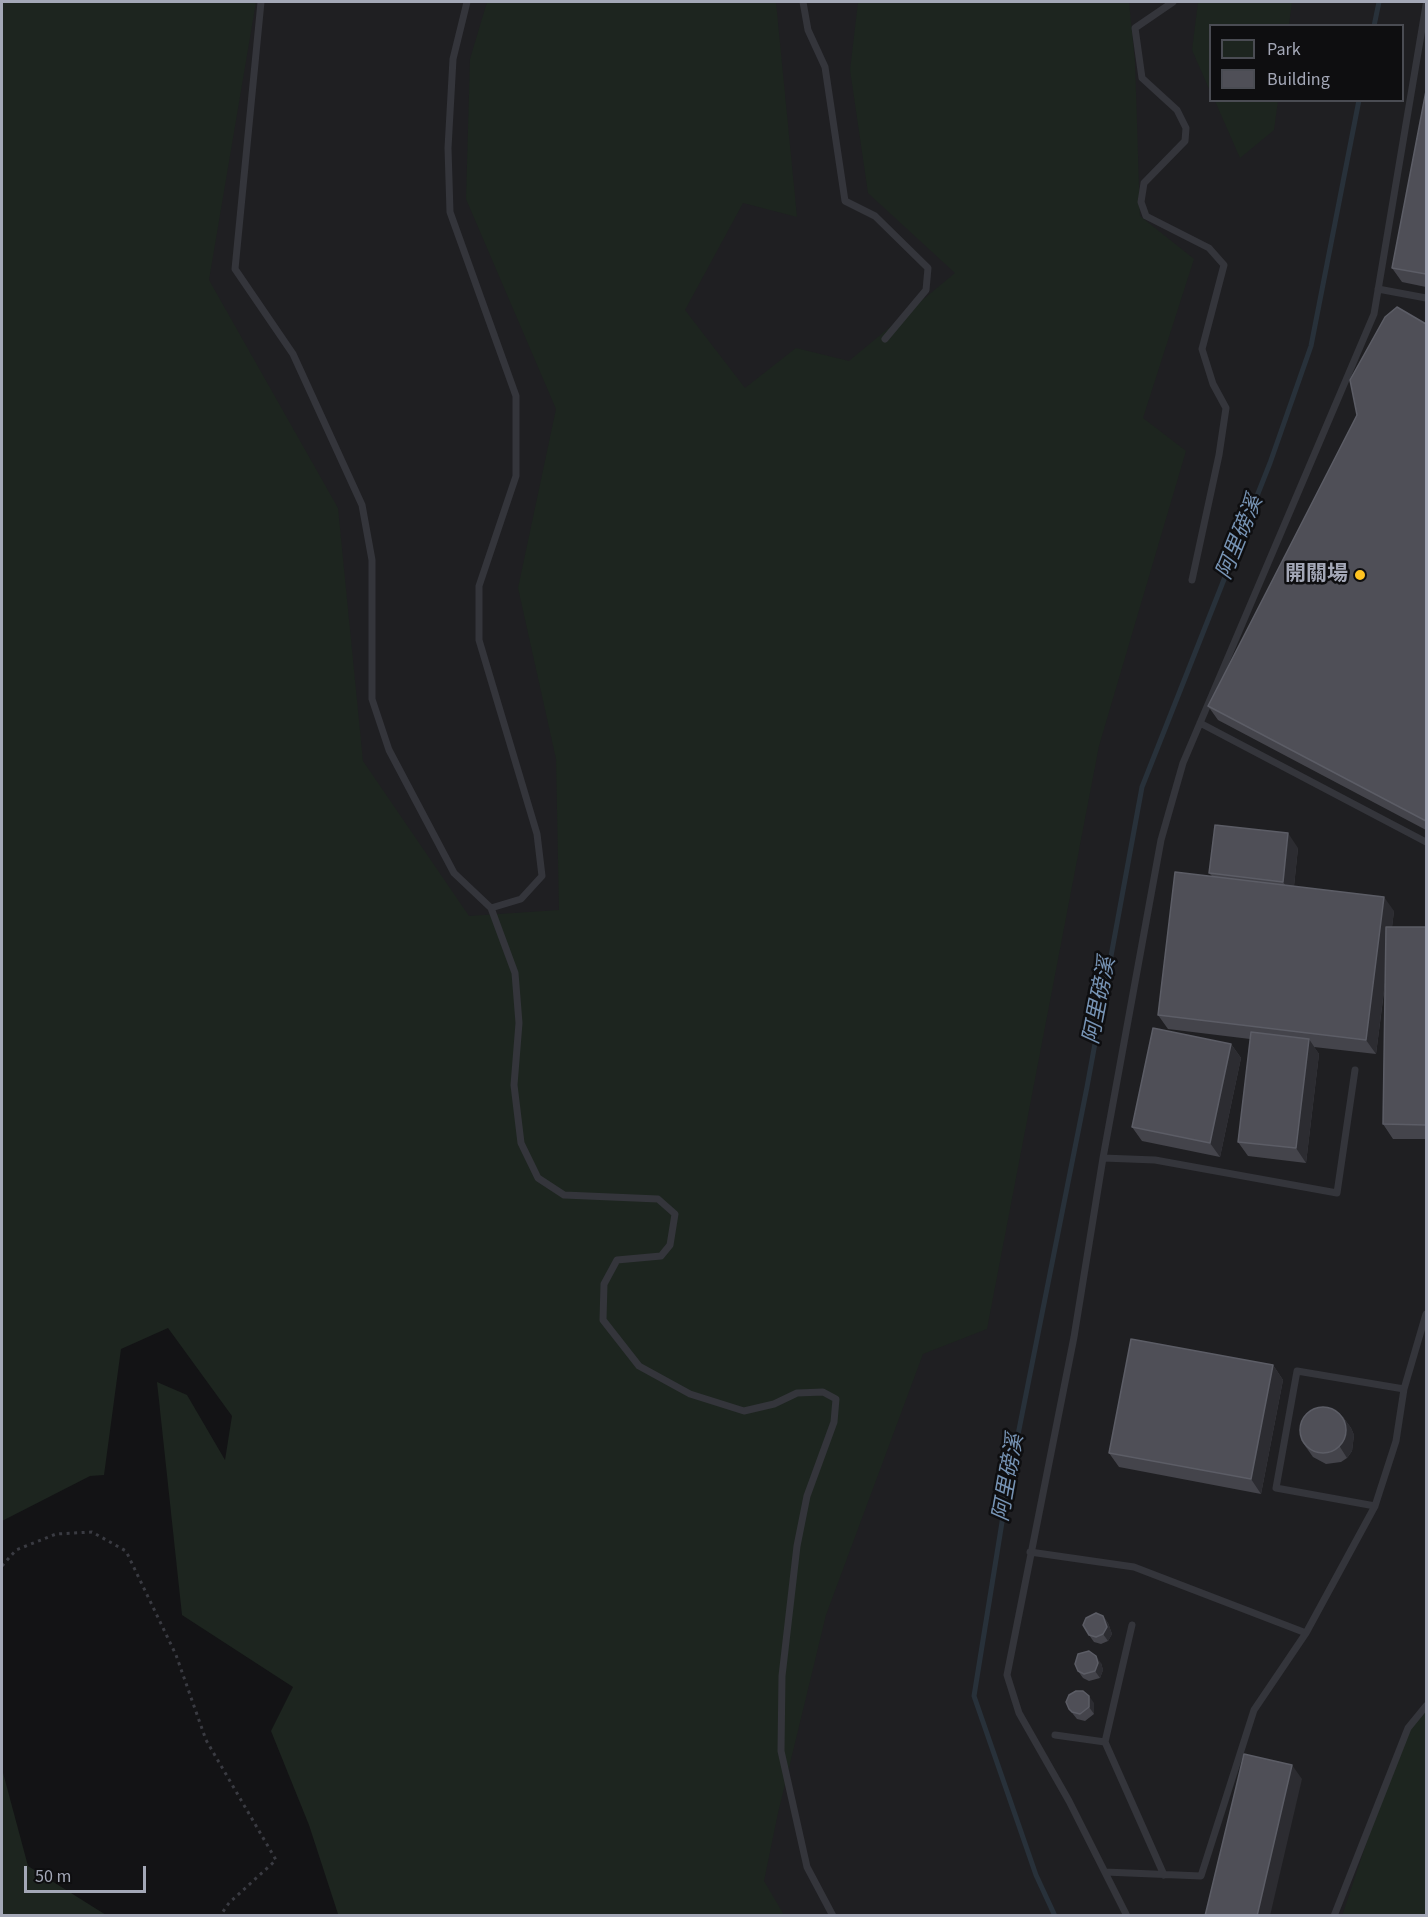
<!DOCTYPE html>
<html>
<head>
<meta charset="utf-8">
<style>
	body { margin:0 }
	#map { position:relative; width:1428px; height:1917px; overflow:hidden; background:#131315; font-family:"Source Sans 3",sans-serif }
	canvas { display:block }
	.frame { position:absolute; inset:0; border:3px solid #a4a8b7; pointer-events:none }
	.legend { position:absolute; left:1209px; top:24px; width:195px; height:78px; box-sizing:border-box; background:#0e0e10; border:2px solid #4a4c53; margin:0; padding:8px 10px; list-style:none; font-size:18px; color:#a4a8b7 }
	.legend li { display:flex; align-items:center; gap:12px; height:30px }
	.legend b { width:30px; border:2px solid #4a4c53 }
	.scale { position:absolute; left:24px; top:1866px; width:122px; height:27px; box-sizing:border-box; border:3px solid #a4a8b7; border-top:0; padding-left:8px; font-size:18px; line-height:21px; white-space:nowrap; color:#a4a8b7; -webkit-text-stroke:4px #0e0e10; paint-order:stroke }
</style>
</head>
<body>
<div id="map">
<canvas width="1428" height="1917"></canvas>
<div class="frame"></div>
<ul class="legend">
<li><b style="height:16px;background:#1d251f"></b>Park</li>
<li><b style="height:16px;background:#4f4f57"></b>Building</li>
</ul>
<div class="scale">50 m</div>
</div>
<script>
const g = document.querySelector('canvas').getContext('2d');
g.lineJoin = 'round';
function fillPath(path, color) { g.fillStyle = color; g.fill(path, 'evenodd'); }
const shape = rows => new Path2D(rows.map(r => 'M' + r).join(''));
function stroke(path, color, width, dash) { g.strokeStyle = color; g.lineWidth = width; g.lineCap = dash ? 'butt' : 'round'; g.setLineDash(dash || []); g.stroke(path); }
function label(font, color, halo, rows, align = 'center') {
  g.font = font + ' "Source Sans 3","Noto Sans TC",sans-serif'; g.lineWidth = 5; g.setLineDash([]); g.textBaseline = 'middle'; g.strokeStyle = halo; g.fillStyle = color; for (const [text, x, y, turn = 0] of rows) {
    g.save(); g.translate(x, y); g.rotate((+turn || 0) * Math.PI / 180); g.textAlign = isNaN(turn) ? turn : align; if (halo) g.strokeText(text, 0, 0); g.fillText(text, 0, 0); g.restore();
  }
}
fillPath(shape([
	[86,2,1426,2,1426,1915,649,1915,492,1259],
	[1210,26,1402,26,1402,100,1210,100]
]), '#1f1f22');
fillPath(shape([
	[2,2,256,2,209,280,338,508,363,761,469,916,559,910,556,759,518,588,556,409,466,199,470,59,487,2,776,2,797,217,743,203,685,310,745,388,796,348,849,361,955,273,868,193,850,70,858,2,1129,2,1135,62,1140,216,1194,259,1143,418,1186,451,1099,746,987,1329,923,1354,826,1615,778,1813,764,1881,784,1915,330,1915,338,1914,309,1825,271,1731,293,1687,182,1615,157,1382,187,1395,225,1460,232,1416,168,1328,121,1349,104,1475,90,1476,2,1521],
	[1198,2,1292,2,1289,25,1210,26,1210,91,1192,50],
	[1215,101,1278,101,1274,130,1240,158],
	[1426,1703,1426,1915,1342,1916,1401,1739],
	[2,1769,28,1866,106,1915,2,1915]
]), '#1d251f');
stroke(shape([
	[1374,26,1379,2],
	[1055,1916,1036,1875,974,1696,1008,1485,1087,1087,1142,787,1270,463,1311,346,1359,100]
]), '#28313a', 5);
stroke(shape([
	[2,1566,16,1550,56,1534,92,1532,126,1551,176,1655,206,1740,276,1860,229,1903,220,1916]
]), '#3a3b42', 3, [3, 4.5]);
stroke(shape([
	[261,2,235,269,293,354,362,505,372,560,372,699,389,750,454,873,491,908,521,899,542,876,537,834,479,640,479,586,516,476,516,396,450,212,448,148,453,59,467,2],
	[803,2,808,30,825,67,845,201,875,216,928,268,926,290,885,339],
	[1173,2,1135,28,1142,78,1177,110,1186,128,1185,141,1144,183,1141,202,1146,216,1209,248,1224,265,1202,349,1213,384,1226,408,1219,455,1192,580],
	[1378,289,1426,298],
	[1200,723,1426,842],
	[491,908,515,973,519,1023,514,1085,521,1143,538,1178,564,1195,658,1199,675,1214,670,1245,661,1256,617,1260,604,1284,603,1320,639,1366,690,1394,744,1411,774,1404,797,1393,823,1392,836,1399,834,1422,807,1496,797,1546,782,1676,781,1751,807,1867,833,1916],
	[1103,1158,1155,1160,1337,1193,1355,1070],
	[1404,1389,1426,1314],
	[1030,1552,1134,1567,1306,1633,1375,1506,1396,1441,1404,1389,1297,1371,1276,1488,1375,1506],
	[1132,1625,1105,1742,1164,1875],
	[1055,1735,1105,1742],
	[1105,1872,1201,1876,1254,1710,1306,1633],
	[1127,1916,1069,1801,1019,1713,1007,1675,1074,1337,1103,1158,1161,840,1183,763,1374,314,1426,5],
	[1334,1916,1408,1728,1426,1706]
]), '#34353b', 7);
fillPath(shape([
	[1426,91,1426,287,1402,282,1392,268],
	[1426,324,1426,830,1218,720,1208,706],
	[1298,848,1294,886,1394,911,1392,927,1426,927,1426,1139,1393,1139,1383,1124,1385,984,1376,1054,1314,1047,1319,1054,1306,1163,1248,1156,1238,1142,1250,1039,1168,1029,1158,1015,1212,876,1209,873],
	[1231,1044,1241,1058,1220,1157,1142,1141,1132,1127],
	[1273,1365,1283,1380,1261,1494,1119,1467,1109,1453],
	[1343,1417,1351,1428,1354,1435,1352,1451,1347,1458,1341,1462,1326,1464,1313,1457,1301,1440],
	[1103,1616,1108,1623,1112,1634,1108,1641,1101,1644,1094,1642,1089,1635],
	[1101,1663,1103,1670,1100,1678,1089,1681,1083,1678,1078,1671],
	[1094,1703,1094,1714,1085,1721,1077,1719,1069,1709]
]), '#44444b');
fillPath(shape([
	[1288,833,1298,848,1293,896,1283,882],
	[1384,897,1394,911,1376,1054,1366,1040],
	[1309,1039,1319,1054,1306,1163,1296,1148],
	[1231,1044,1241,1058,1220,1157,1210,1143],
	[1273,1365,1283,1380,1261,1494,1251,1479],
	[1343,1417,1351,1428,1354,1435,1352,1451,1347,1458,1340,1447],
	[1103,1616,1108,1623,1112,1634,1108,1641,1103,1634],
	[1096,1656,1101,1663,1103,1670,1100,1678,1095,1671],
	[1089,1696,1094,1703,1094,1714,1089,1707],
	[1292,1765,1302,1779,1270,1916,1257,1916]
]), '#2c2c31');
const building = shape([
	[1426,91,1426,274,1392,268,1426,91],
	[1397,307,1426,324,1426,821,1208,706,1357,415,1350,380,1385,317,1397,307],
	[1215,825,1288,833,1283,882,1209,873,1215,825],
	[1175,872,1384,897,1366,1040,1158,1015,1175,872],
	[1386,927,1426,927,1426,1125,1383,1124,1386,927],
	[1153,1028,1231,1044,1210,1143,1132,1127,1153,1028],
	[1251,1032,1309,1039,1296,1148,1238,1142,1251,1032],
	[1131,1339,1273,1365,1251,1479,1109,1453,1131,1339],
	'1300 1430a23 23 0 1 1 46 0a23 23 0 1 1-46 0Z',
	[1096,1613,1103,1616,1107,1627,1103,1634,1096,1637,1089,1635,1083,1625,1086,1618,1096,1613],
	[1089,1651,1096,1656,1098,1663,1095,1671,1084,1674,1078,1671,1075,1664,1078,1654,1089,1651],
	[1076,1691,1083,1691,1089,1696,1089,1707,1080,1714,1072,1712,1069,1709,1066,1702,1069,1695,1076,1691],
	[1244,1754,1292,1765,1257,1916,1205,1916,1244,1754]
]);
fillPath(building, '#4f4f57');
stroke(building, '#5c5d66', 1.5);
for (const [x, y, r, color] of [
	[1360,575,6,"#ffc321"]
]) { const dot = new Path2D(); dot.arc(x, y, r, 0, 2 * Math.PI); g.fillStyle = color; g.fill(dot); stroke(dot, '#0e0e10', 2); }
label('bold 21px', '#a4a8b7', '#0e0e10', [
	["開關場",1348,575]
], 'right');
label('italic 22px', '#7794b5', '#0e0e10', [
	["阿里磅溪",1241,538,-68],
	["阿里磅溪",1101,1001,-79],
	["阿里磅溪",1010,1478,-80]
]);
</script>
</body>
</html>
